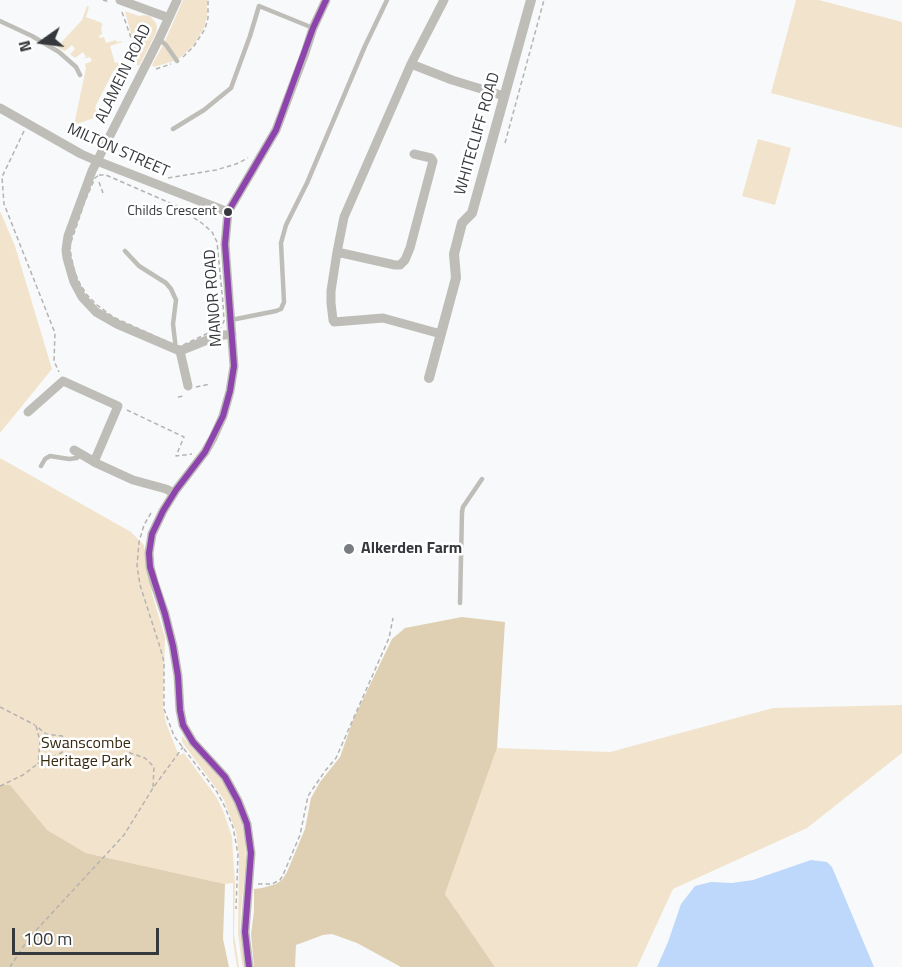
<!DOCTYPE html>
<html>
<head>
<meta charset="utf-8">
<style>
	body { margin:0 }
	#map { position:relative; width:902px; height:967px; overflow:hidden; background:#f7f9fb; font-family:"Titillium Web",sans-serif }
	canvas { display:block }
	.north { position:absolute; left:12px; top:12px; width:60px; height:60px; -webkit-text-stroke:4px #fff; paint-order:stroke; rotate:256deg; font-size:16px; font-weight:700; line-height:24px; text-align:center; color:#35393d }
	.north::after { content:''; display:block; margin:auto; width:21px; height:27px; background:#35393d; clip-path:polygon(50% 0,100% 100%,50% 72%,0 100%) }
	.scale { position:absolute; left:12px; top:928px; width:147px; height:27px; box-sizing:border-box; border:3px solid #35393d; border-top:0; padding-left:8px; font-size:18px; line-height:21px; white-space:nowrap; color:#35393d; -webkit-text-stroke:4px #fff; paint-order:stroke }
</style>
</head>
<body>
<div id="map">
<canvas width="902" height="967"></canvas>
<div class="north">N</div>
<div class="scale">100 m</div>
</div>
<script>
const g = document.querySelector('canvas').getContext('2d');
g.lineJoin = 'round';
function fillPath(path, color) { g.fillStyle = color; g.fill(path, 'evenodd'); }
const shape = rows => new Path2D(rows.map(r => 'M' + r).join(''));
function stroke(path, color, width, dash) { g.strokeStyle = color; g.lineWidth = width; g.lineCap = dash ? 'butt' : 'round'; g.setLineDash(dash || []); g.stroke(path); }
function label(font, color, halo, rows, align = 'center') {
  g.font = font + ' "Titillium Web",sans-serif'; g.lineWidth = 5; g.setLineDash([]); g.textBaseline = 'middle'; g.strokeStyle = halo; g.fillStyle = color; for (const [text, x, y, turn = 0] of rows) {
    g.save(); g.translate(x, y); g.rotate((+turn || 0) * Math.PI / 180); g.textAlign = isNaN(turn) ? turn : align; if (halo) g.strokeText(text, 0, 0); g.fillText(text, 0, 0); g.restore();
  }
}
fillPath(shape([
	[183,0,207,0,207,17,204,28,193,46,177,60,165,41],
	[796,0,819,0,902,22,902,128,771,93],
	[87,6,89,7,86,17,102,23,102,26,104,24,101,28,102,34,99,36,99,38,104,37,106,43,116,40,117,42,122,41,122,42,110,46,115,63,120,62,120,68,118,72,114,70,96,105,95,109,101,112,96,119,94,118,74,125,86,68,85,64,92,61,90,57,83,59,86,57,83,52,75,58,70,54,75,49,72,45,65,51,57,47,82,20],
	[125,11,139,16,144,15,150,16,156,23,157,27,156,33,139,66,137,65,136,52],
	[163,45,164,45,174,61,154,67,152,65],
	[758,139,791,148,775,205,742,196],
	[0,211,15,246,52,369,0,433],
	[0,458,131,532,144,545,152,594,165,637,163,706,166,723,177,751,180,755,184,753,217,798,224,813,232,837,235,883,234,934,239,967,237,967,233,941,233,883,225,884,86,853,46,830,0,818],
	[902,705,902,753,807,828,673,889,637,967,495,967,445,894,497,748,610,752,773,708],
	[182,736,191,747,216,773,225,784,234,802,242,824,245,841,246,861,241,910,240,932,245,967,243,967,242,964,238,934,239,856,236,832,224,800,216,788,182,742]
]), '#f2e4cc');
fillPath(shape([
	[462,617,505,622,497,748,445,894,495,967,401,967,357,943,332,934,323,935,296,945,295,967,254,967,251,934,254,911,254,889,262,888,276,884,282,880,287,872,305,829,311,798,320,782,340,757,353,720,392,639,405,628],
	[0,785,10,785,47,830,86,853,225,884,223,939,229,967,0,967]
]), '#e0d0b3');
fillPath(shape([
	[811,860,827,862,832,867,874,967,657,967,668,942,681,904,695,886,711,882,732,883,753,880]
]), '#bdd8fa');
stroke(shape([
	[103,0,110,2],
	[122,12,135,49,136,62],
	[183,57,194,46,205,29,208,18,208,0],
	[127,58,135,56],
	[156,69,171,64],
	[24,131,2,177,4,204,55,333,54,361,59,372],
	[505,143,544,0],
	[126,151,129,159,136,157],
	[124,158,125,159],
	[99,175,106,175,177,206,203,224,212,232,217,242,223,303,224,321,221,327,181,346,177,346,113,317,97,305,87,295,80,284,75,273,71,256,70,245,85,201,95,178,99,175],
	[168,178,216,170,236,164,248,158],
	[99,182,103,193],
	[196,387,210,384],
	[178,397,185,396],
	[127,410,184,437,176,456,192,454],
	[151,513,144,525,139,542,137,566,140,585,160,647,164,662,164,709,174,736,217,792,225,807,233,827,238,854,236,909],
	[0,707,35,725],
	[73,742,112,741,118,743,130,753,145,758,154,767,153,787],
	[0,786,23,775,40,762,61,753,67,749,73,742,62,736,46,734,36,726,40,741,38,764],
	[258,884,272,884,280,880,283,875,300,835,308,796,325,771,336,758,389,638,393,618],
	[10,967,29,938,124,835,153,788,183,747]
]), '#b5b3b0', 1.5, [4.5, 3]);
stroke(shape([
	[0,21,32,36,59,52,76,67,80,75],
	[159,39,166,45,177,61],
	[173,129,204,110,231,88,250,36,259,6,313,28],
	[125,251,139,266,166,283,171,289,176,300,173,324,176,350],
	[231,320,276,311,281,309,284,302,281,243,286,225,307,183,365,46,387,0],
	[41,466,45,459,50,456,69,459,77,458,81,454],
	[460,603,462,512,463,507,482,479]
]), '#bfbdb7', 4.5);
stroke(shape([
	[120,0,169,18],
	[177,0,159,39,92,171,68,236,66,250,67,258,74,282,82,297,96,312,117,324,180,351,217,336,232,334],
	[411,64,452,80,504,96],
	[0,108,81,154,97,161,228,212],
	[337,252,395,265,400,265,405,260,410,248,433,161,431,158,414,154],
	[441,334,383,318,334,322,333,320,331,303,331,291,337,252,344,217,411,64,444,0],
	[180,351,188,386],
	[28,412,63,381,118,406,94,462],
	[74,450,98,464,133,480,166,489,174,493],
	[249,967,245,932,251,853,247,824,238,801,225,777,193,742,183,725,180,710,178,676,173,646,165,614,154,582,150,567,149,553,152,534,163,511,176,490,205,452,213,438,223,416,230,391,234,366,225,244,228,212,276,130,305,53,313,28,326,0]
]), '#bfbdb7', 9);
stroke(shape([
	[429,378,456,278,454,254,462,223,472,213,531,0]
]), '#bfbdb7', 10);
stroke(shape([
	[249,967,245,932,251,853,247,824,238,801,225,777,193,742,183,725,180,710,178,676,173,646,165,614,150,567,149,553,152,534,163,511,176,490,205,452,223,416,230,391,234,366,225,244,228,212,276,130,313,28,326,0]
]), '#8e44ad', 6);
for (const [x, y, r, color] of [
	[228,212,5,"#35393d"],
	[349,549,6,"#797c80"]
]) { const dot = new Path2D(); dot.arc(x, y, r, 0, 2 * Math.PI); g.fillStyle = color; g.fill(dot); stroke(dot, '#fff', 2); }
label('14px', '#35393d', '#fff', [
	["Childs Crescent",217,212]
], 'right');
label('16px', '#35393d', '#fff', [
	["ALAMEIN ROAD",124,74,-64],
	["WHITECLIFF ROAD",478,134,-74],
	["MILTON STREET",118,151,24],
	["MANOR ROAD",214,298,-94]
]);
label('bold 16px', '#35393d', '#fff', [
	["Alkerden Farm",361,549]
], 'left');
label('16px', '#372910', '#fff', [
	["Swanscombe",86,744],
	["Heritage Park",86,762]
]);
</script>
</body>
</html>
